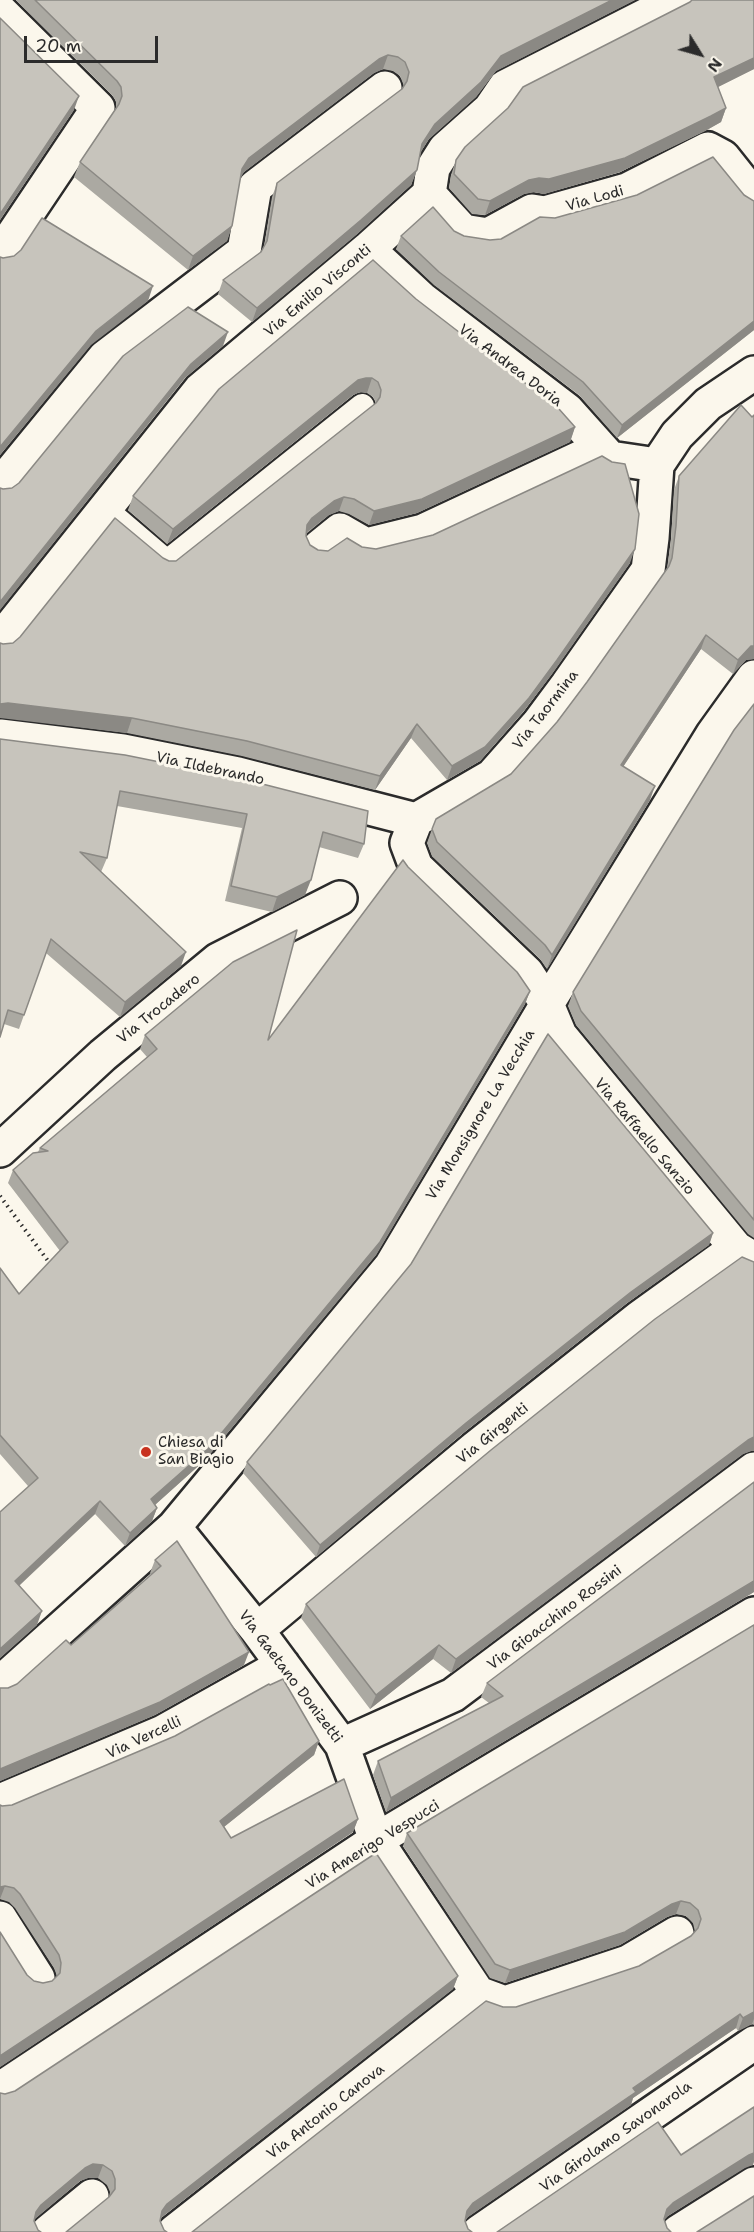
<!DOCTYPE html>
<html>
<head>
<meta charset="utf-8">
<style>
	body { margin:0 }
	#map { position:relative; width:754px; height:2232px; overflow:hidden; background:#fbf7ec; font-family:"Shantell Sans",sans-serif }
	canvas { display:block }
	.north { position:absolute; left:670px; top:24px; width:60px; height:60px; -webkit-text-stroke:4px #fbf7ec; paint-order:stroke; rotate:127deg; font-size:16px; font-weight:700; line-height:24px; text-align:center; color:#2b2b2b }
	.north::after { content:''; display:block; margin:auto; width:21px; height:27px; background:#2b2b2b; clip-path:polygon(50% 0,100% 100%,50% 72%,0 100%) }
	.scale { position:absolute; left:24px; top:36px; width:134px; height:27px; box-sizing:border-box; border:3px solid #2b2b2b; border-top:0; padding-left:8px; font-size:18px; line-height:21px; white-space:nowrap; color:#2b2b2b; -webkit-text-stroke:4px #fbf7ec; paint-order:stroke }
</style>
</head>
<body>
<div id="map">
<canvas width="754" height="2232"></canvas>
<div class="north">N</div>
<div class="scale">20 m</div>
</div>
<script>
const g = document.querySelector('canvas').getContext('2d');
g.lineJoin = 'round';
const shape = rows => new Path2D(rows.map(r => 'M' + r).join(''));
function stroke(path, color, width, dash) { g.strokeStyle = color; g.lineWidth = width; g.lineCap = dash ? 'butt' : 'round'; g.setLineDash(dash || []); g.stroke(path); }
function fillPath(path, color) { g.fillStyle = color; g.fill(path, 'evenodd'); }
function label(font, color, halo, rows, align = 'center') {
  g.font = font + ' "Shantell Sans",sans-serif'; g.lineWidth = 6; g.setLineDash([]); g.textBaseline = 'middle'; g.strokeStyle = halo; g.fillStyle = color; for (const [text, x, y, turn = 0] of rows) {
    g.save(); g.translate(x, y); g.rotate((+turn || 0) * Math.PI / 180); g.textAlign = isNaN(turn) ? turn : align; if (halo) g.strokeText(text, 0, 0); g.fillText(text, 0, 0); g.restore();
  }
}
const service = shape([
	[105,509,167,562,362,406]
]);
const minor = shape([
	[0,11,98,108,0,254],
	[429,194,463,231,488,235,532,211,545,213,627,190,708,149,723,157,754,196],
	[368,249,422,299,567,410,610,458,657,465],
	[754,373,708,404,677,435,657,465,652,538,648,570,567,685,538,724,492,776,416,820,407,843,416,867,527,973,547,1004,560,1035,736,1248,754,1259],
	[0,485,105,357,244,251,255,187,385,88],
	[319,547,340,530,366,545,423,531,601,448],
	[0,640,200,390,368,249,429,194,433,168,445,149,490,109,505,87,676,0],
	[0,736,123,751,238,774,416,820],
	[0,1150,103,1055,218,960,340,898],
	[174,1527,257,1630,342,1745,376,1840,478,1993],
	[257,1630,474,1449,639,1318,736,1248],
	[0,1683,174,1527,391,1266,547,1004,713,734,754,677],
	[342,1745,453,1695,754,1469],
	[0,1801,163,1732,283,1665],
	[0,1918,38,1978],
	[478,1993,505,2003,628,1962,677,1933],
	[0,2089,376,1840,754,1614],
	[48,2232,92,2196],
	[174,2232,478,1993],
	[479,2232,754,2043],
	[678,2232,754,2184]
]);
stroke(service, '#2b2b2b', 28);
stroke(minor, '#2b2b2b', 38);
stroke(shape([
	[0,1196,51,1265]
]), '#2b2b2b', 4, [1.5, 4.5]);
stroke(service, '#fbf7ec', 24);
stroke(minor, '#fbf7ec', 33);
fillPath(shape([
	[16,0,635,0,496,71,476,97,429,139,420,153,417,170,411,185,356,235,252,322,218,294,223,280,261,252,264,247,272,197,277,183,402,89,404,86,400,76,393,71,383,69,374,73,244,172,240,177,232,226,227,241,188,270,74,177,80,162,116,108,116,101,112,95],
	[754,0,754,69,718,87,726,108,721,122,705,131,620,172,544,194,534,192,524,194,485,215,472,214,449,188,451,175,456,160,690,2],
	[744,195,754,201,754,330,617,438,579,395,434,285,396,249,401,236,454,231,464,236,490,240,501,239,555,218],
	[416,299,575,427,570,442,417,513,369,525,349,514,339,511,329,515,306,534,306,536,310,545,318,550,328,551,362,547,376,549,630,563,552,674,523,712,480,761,447,780,411,738,375,790,242,756,127,733,2,717,3,644,13,643,163,558,169,561,176,561,376,403,373,397,367,393,360,392,353,395,167,544,128,510,133,496],
	[754,415,754,659,746,660,733,674,701,649,623,767,650,800,547,969,540,959,432,856,427,843,432,829,511,774,557,722,587,682,667,569,671,540,674,490,679,476],
	[754,704,754,1238,748,1234,576,1025,568,1006,573,992],
	[0,739,364,844,358,858,319,847,305,895,272,912,225,901,242,828,117,806,107,858,101,872,181,966,120,1017,46,953,19,1029,4,1024],
	[408,867,530,991,525,1004,376,1255,205,1460,155,1505,157,1508,152,1521,125,1546,95,1514,19,1586,37,1625,0,1658,28,1486,0,1454,0,1268,19,1294,60,1251,8,1183,13,1170,38,1152,40,1148,147,1057,140,1049,145,1035,268,1040],
	[713,1233,709,1245,627,1303,462,1434,316,1557,243,1473,247,1462],
	[754,1262,754,1451,751,1451,743,1454,451,1673,433,1659,370,1709,301,1618,306,1604],
	[754,1482,754,1592,386,1812,373,1775,378,1761,489,1703,481,1697,487,1683],
	[155,1560,244,1665,155,1715,0,1781,0,1688,8,1688,17,1684,71,1645,151,1575,150,1573],
	[754,1625,754,2025,752,2024,738,2031,736,2028,633,2098,631,2105,468,2217,465,2221,192,2232,503,2007,516,2007,639,1966,691,1936,695,1932,693,1923,686,1916,676,1914,667,1917,620,1945,505,1983,490,1978,403,1846,407,1833],
	[319,1741,314,1755,224,1827,231,1838,358,1819,353,1832,0,2067,27,1975,34,1981,43,1983,52,1981,57,1976,54,1968,15,1908,9,1902,0,1899,0,1805,2,1806,12,1805],
	[458,1976,453,1989,162,2217,160,2220,164,2230,109,2197,110,2192,107,2185,98,2178,88,2178,80,2181,36,2218,0,2232,5,2094]
]), '#aba9a2');
fillPath(shape([
	[612,0,635,0,496,71,476,97,429,139,417,158,422,144,435,124,501,56],
	[388,55,383,69,374,73,244,172,237,184,242,169,249,158,379,59],
	[754,58,754,69,708,92,714,77],
	[79,96,74,110,0,220,0,214],
	[726,108,721,122,705,131,620,172,544,194,534,192,524,194,485,215,490,201,529,180],
	[417,170,411,185,356,235,252,322,257,308],
	[232,226,227,241,188,270,193,256],
	[153,286,148,301,91,345,0,455,0,447,96,331],
	[754,321,754,330,617,438,622,425],
	[228,332,223,346,185,378,0,610,0,602,191,364],
	[366,378,372,378,367,393,360,392,353,395,167,544,173,529,358,380],
	[575,427,570,442,417,513,369,525,374,511],
	[344,497,339,511,329,515,307,532,302,540,307,525,312,518,334,501],
	[635,549,630,563,552,674,523,712,480,761,447,780,452,766],
	[706,635,701,649,615,779,621,765],
	[751,646,754,646,754,659,746,660,733,674,738,660],
	[8,703,132,718,127,733,0,718,0,704],
	[417,724,411,738,375,790,380,776],
	[655,786,650,800,547,969,552,955],
	[311,880,305,895,272,912,277,897],
	[186,952,181,966,120,1017,125,1002],
	[530,991,525,1004,376,1255,205,1460,147,1512,151,1499],
	[713,1233,709,1245,627,1303,462,1434,316,1557,320,1545,466,1423,631,1292],
	[754,1437,754,1451,751,1451,743,1454,451,1673,456,1659,748,1440],
	[100,1501,95,1514,10,1594,15,1581],
	[157,1508,152,1521,125,1546,130,1533],
	[754,1581,754,1592,386,1812,391,1798],
	[42,1611,37,1625,0,1658,0,1649],
	[439,1645,433,1659,370,1709,376,1695],
	[249,1652,244,1665,155,1715,0,1781,0,1769],
	[319,1741,314,1755,215,1834,220,1821],
	[358,1819,353,1832,0,2067,0,2056],
	[5,1886,0,1899,0,1887],
	[681,1901,676,1914,667,1917,620,1945,505,1983,510,1970,672,1904],
	[458,1976,453,1989,162,2217,157,2225,162,2211,167,2204],
	[754,2012,754,2019,752,2024,738,2031,743,2018],
	[740,2014,736,2028,633,2098,631,2105,468,2217,462,2224,467,2211,473,2203,633,2088],
	[754,2153,754,2162,753,2165,745,2168,668,2216,662,2223,667,2209,673,2203,749,2155],
	[93,2164,103,2165,98,2178,88,2178,80,2181,36,2218,31,2225,36,2212,41,2205,85,2168]
]), '#8b8984');
const building = shape([
	[35,0,612,0,501,56,481,82,435,124,422,144,417,170,361,220,257,308,223,280,261,252,267,241,277,183,402,89,407,81,409,72,405,62,398,57,388,55,379,59,249,158,242,169,232,226,193,256,80,162,119,104,122,96,121,87,117,81,35,0],
	[692,0,754,0,754,58,714,77,726,108,711,116,625,158,549,179,539,178,529,180,490,201,478,199,454,174,456,160,465,147,508,108,523,87,690,2,692,0],
	[0,18,79,96,0,214,0,18],
	[713,157,744,195,754,201,754,321,622,425,583,382,439,272,401,236,433,207,454,231,464,236,490,240,501,239,540,217,555,218,637,195,713,157],
	[42,218,153,286,96,331,0,447,0,257,3,258,14,256,21,250,42,218],
	[373,260,416,299,559,409,575,427,422,499,374,511,354,499,344,497,334,501,312,518,307,525,306,536,310,545,318,550,328,551,347,538,362,547,376,549,433,535,602,456,612,462,625,464,639,514,635,549,557,660,529,698,485,747,452,766,417,724,380,776,247,741,132,718,8,703,0,704,0,643,3,644,13,643,20,637,115,518,163,558,169,561,176,561,376,403,380,397,381,390,378,382,372,378,366,378,358,380,173,529,133,496,219,389,373,260],
	[188,307,228,332,191,364,0,602,0,488,3,489,12,488,19,483,123,356,188,307],
	[741,405,752,417,754,415,754,646,751,646,738,660,706,635,621,765,655,786,552,955,545,945,437,842,432,829,436,819,511,774,557,722,587,682,669,566,672,558,676,526,679,476,741,405],
	[754,704,754,1220,581,1011,573,992,734,730,754,704],
	[0,739,125,755,239,778,368,811,364,844,323,832,311,880,277,897,231,886,247,814,120,791,107,858,80,852,186,952,125,1002,51,939,24,1015,8,1010,0,1037,0,739],
	[403,860,408,867,517,972,530,991,380,1242,210,1447,151,1499,157,1508,130,1533,100,1501,15,1581,42,1611,0,1649,0,1512,38,1478,0,1435,0,1268,19,1294,68,1242,13,1170,33,1153,48,1151,40,1148,157,1049,145,1035,233,962,297,930,268,1040,403,860],
	[548,1034,713,1233,631,1292,466,1423,320,1545,247,1462,411,1264,548,1034],
	[742,1257,754,1262,754,1437,748,1440,456,1659,439,1645,376,1695,306,1604,491,1450,655,1319,742,1257],
	[754,1482,754,1581,391,1798,378,1761,503,1696,487,1683,754,1482],
	[177,1541,249,1652,160,1702,0,1769,0,1688,8,1688,17,1684,66,1640,71,1645,161,1566,155,1560,177,1541],
	[754,1625,754,2012,743,2018,740,2014,633,2088,636,2092,473,2203,467,2211,465,2221,468,2229,472,2232,192,2232,486,2001,503,2007,516,2007,639,1966,691,1936,698,1928,701,1919,698,1910,690,1903,681,1901,672,1904,625,1932,510,1970,495,1964,407,1833,754,1625],
	[283,1679,319,1741,220,1821,231,1838,344,1779,358,1819,0,2056,0,1932,27,1975,34,1981,43,1983,52,1981,60,1973,61,1963,59,1955,20,1894,14,1888,5,1886,0,1887,0,1805,2,1806,12,1805,175,1736,269,1684,270,1685,283,1679],
	[376,1853,458,1976,167,2204,162,2211,160,2221,164,2230,167,2232,66,2232,109,2197,115,2189,115,2179,112,2171,103,2165,93,2164,85,2168,41,2205,36,2212,34,2221,38,2230,41,2232,0,2232,0,2093,5,2094,15,2091,376,1853],
	[754,2107,754,2153,749,2155,673,2203,667,2209,664,2219,667,2228,671,2232,497,2232,658,2122,681,2155,754,2107],
	[754,2196,754,2232,697,2232,754,2196]
]);
fillPath(building, '#c7c4bc');
stroke(building, '#8b8984', 1.5);
for (const [x, y, r, color] of [
	[146,1452,6,"#c8321e"]
]) { const dot = new Path2D(); dot.arc(x, y, r, 0, 2 * Math.PI); g.fillStyle = color; g.fill(dot); stroke(dot, '#fbf7ec', 2); }
label('15px', '#2b2b2b', '#fbf7ec', [
	["Via Lodi",595,199,-16],
	["Via Emilio Visconti",318,291,-40],
	["Via Andrea Doria",510,366,37],
	["Via Taormina",546,710,-52],
	["Via Ildebrando",210,769,12],
	["Via Trocadero",159,1009,-39],
	["Via Monsignore La Vecchia",481,1115,-59],
	["Via Raffaello Sanzio",644,1137,50],
	["Via Girgenti",493,1434,-39],
	["Via Gioacchino Rossini",555,1618,-37],
	["Via Gaetano Donizetti",290,1677,53],
	["Via Vercelli",144,1738,-25],
	["Via Amerigo Vespucci",373,1845,-32],
	["Via Antonio Canova",326,2112,-38],
	["Via Girolamo Savonarola",616,2137,-35]
]);
label('15px', '#2b2b2b', '#fbf7ec', [
	["Chiesa di",158,1443],
	["San Biagio",158,1460]
], 'left');
</script>
</body>
</html>
